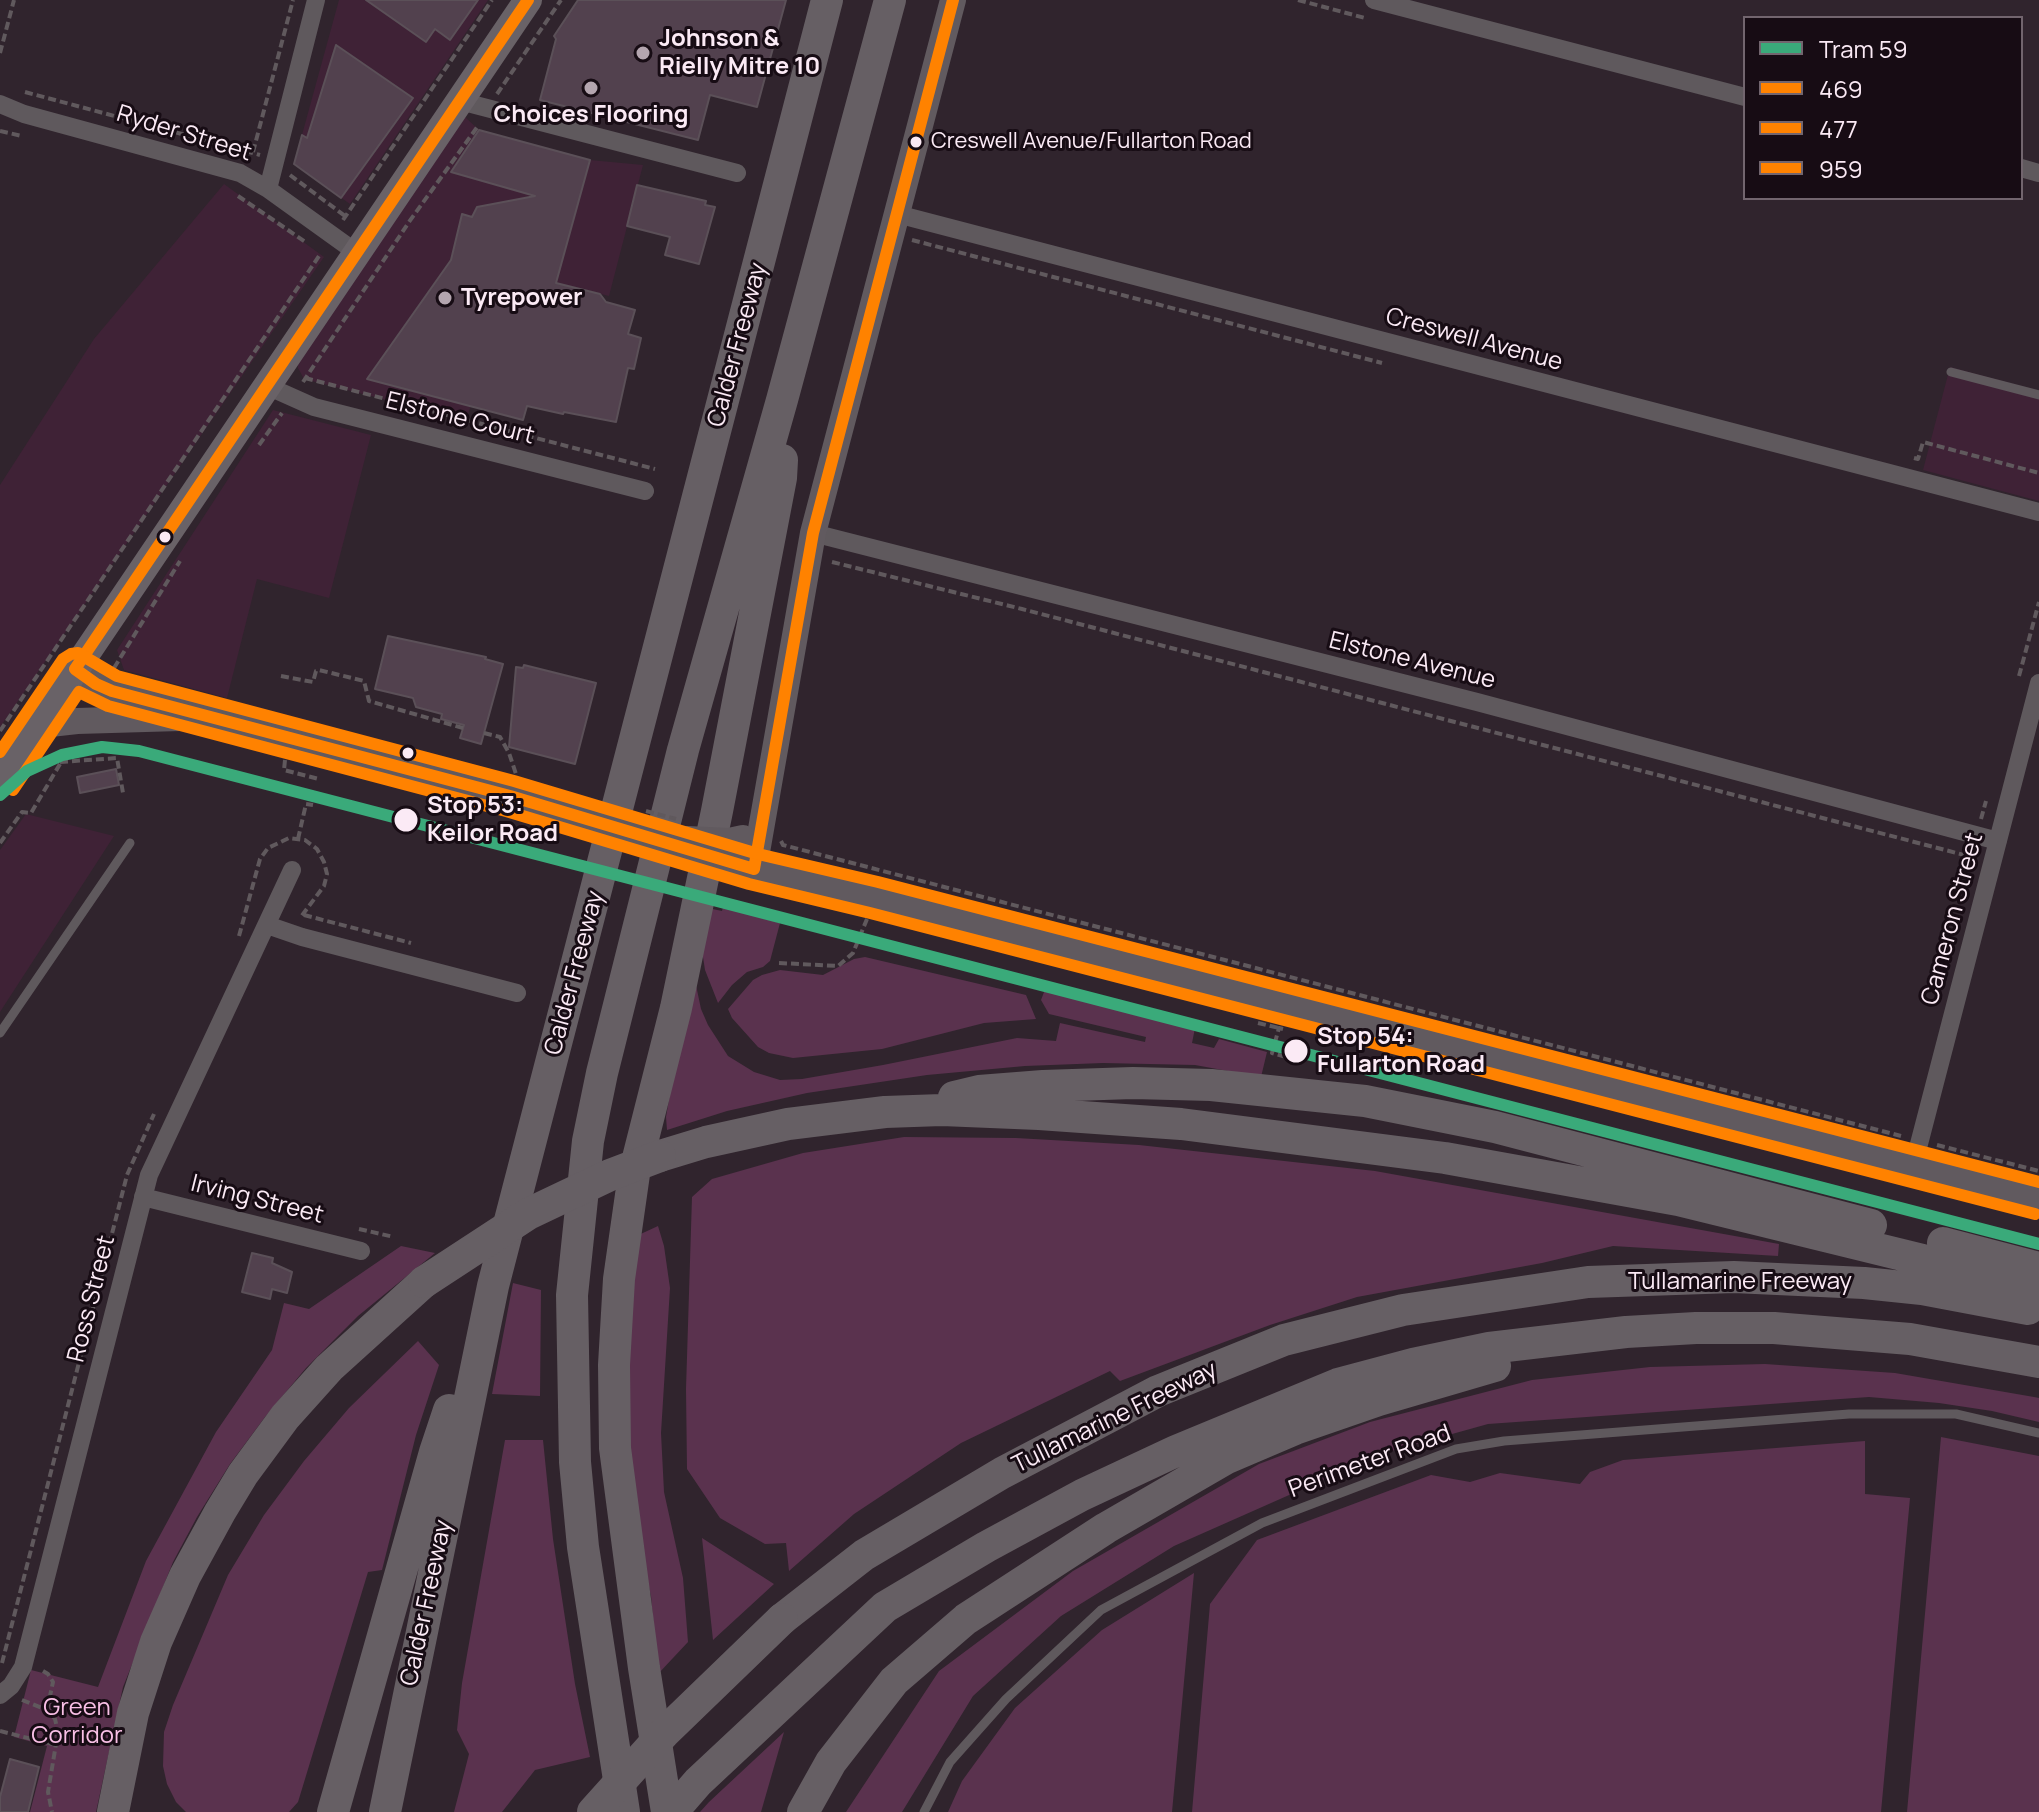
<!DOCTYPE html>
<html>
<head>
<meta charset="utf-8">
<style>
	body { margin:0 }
	#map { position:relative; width:2039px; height:1812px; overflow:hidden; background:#30242d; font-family:Manrope,sans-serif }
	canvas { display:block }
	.legend { position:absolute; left:1743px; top:16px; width:280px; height:184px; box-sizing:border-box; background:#170c14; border:2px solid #72656e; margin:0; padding:10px 14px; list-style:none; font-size:24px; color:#fbeaf5 }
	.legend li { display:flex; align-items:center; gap:16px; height:40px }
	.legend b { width:40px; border:2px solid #72656e }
</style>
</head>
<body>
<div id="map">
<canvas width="2039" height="1812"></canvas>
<ul class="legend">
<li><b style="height:10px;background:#3aaa7a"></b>Tram 59</li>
<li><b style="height:10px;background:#ff8200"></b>469</li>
<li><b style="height:10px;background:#ff8200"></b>477</li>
<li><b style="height:10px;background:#ff8200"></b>959</li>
</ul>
</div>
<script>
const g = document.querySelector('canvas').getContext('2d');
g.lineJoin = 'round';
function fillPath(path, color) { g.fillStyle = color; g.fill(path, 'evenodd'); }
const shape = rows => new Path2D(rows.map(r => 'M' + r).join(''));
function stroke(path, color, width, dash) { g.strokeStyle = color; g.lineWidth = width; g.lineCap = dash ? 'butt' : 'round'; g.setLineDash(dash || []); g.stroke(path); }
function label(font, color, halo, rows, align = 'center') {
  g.font = font + ' Manrope,sans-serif'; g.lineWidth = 6; g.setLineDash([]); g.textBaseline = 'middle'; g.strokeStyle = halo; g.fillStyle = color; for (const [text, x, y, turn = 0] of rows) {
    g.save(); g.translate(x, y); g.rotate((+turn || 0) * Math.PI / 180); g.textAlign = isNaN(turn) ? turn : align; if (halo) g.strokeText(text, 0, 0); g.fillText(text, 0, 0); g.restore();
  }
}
fillPath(shape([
	[339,0,488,0,350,204,294,164],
	[465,117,479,130,590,160,643,165,609,296,515,273,466,420,304,379,298,368,298,360],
	[224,184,324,257,0,727,0,485,94,339],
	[1950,367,2039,391,2039,501,1923,470],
	[273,410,371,435,329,598,257,579,227,698,124,670,117,650],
	[26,814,114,836,0,1012,0,850]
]), '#3f2236');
fillPath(shape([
	[723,907,780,923,770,961,763,967,747,972,732,985,718,1003,705,970,701,944,708,908,722,911],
	[865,957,1026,995,1036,1019,984,1023,882,1049,793,1058,769,1053,758,1047,732,1018,728,1009,753,980,762,975,780,970,823,975,854,959],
	[692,966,701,1009,708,1025,728,1056,754,1072,780,1080,802,1079,883,1065,1017,1038,1056,1041,1060,1023,1145,1042,1146,1037,1049,1014,1041,1000,1046,987,1196,1023,1192,1043,1214,1048,1219,1039,1267,1052,1261,1077,1195,1065,1103,1063,1025,1066,927,1075,807,1093,727,1111,667,1130,666,1117],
	[904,1137,1016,1138,1139,1145,1375,1171,1779,1244,1778,1256,1613,1246,1542,1263,1357,1297,1270,1325,1120,1381,1110,1371,961,1443,854,1514,789,1571,786,1543,765,1544,720,1518,687,1469,686,1389,692,1197,712,1179,803,1153],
	[658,1226,664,1246,670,1288,661,1433,664,1492,683,1578,688,1642,658,1674,651,1596,626,1489,632,1238],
	[401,1246,435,1253,358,1316,306,1368,265,1417,230,1464,197,1517,173,1562,123,1687,96,1812,30,1812,47,1746,14,1737,31,1670,98,1687,146,1561,216,1432,272,1350,284,1303,309,1309],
	[513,1283,541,1290,540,1396,492,1394],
	[418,1341,439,1365,416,1435,382,1570,368,1572,298,1802,289,1812,186,1812,176,1802,167,1784,163,1766,164,1732,173,1705,228,1575,264,1515,304,1461,349,1408],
	[1765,1364,1895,1373,2034,1397,2039,1398,2039,1422,1992,1411,1939,1403,1869,1397,1488,1424,1384,1453,1174,1546,1061,1616,973,1696,902,1812,846,1812,939,1671,1073,1571,1259,1464,1370,1422,1532,1380,1650,1367],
	[1941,1437,2039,1456,2039,1812,1907,1812],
	[505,1440,543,1440,553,1539,575,1684,590,1757,535,1770,502,1812,454,1812,469,1754,457,1730,462,1683],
	[1865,1441,1865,1494,1910,1498,1881,1812,1192,1812,1210,1604,1257,1540,1431,1475,1470,1482,1500,1473,1580,1484,1590,1472,1623,1460],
	[702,1538,774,1584,713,1640],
	[1194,1573,1172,1812,948,1812,962,1781,1015,1708,1102,1630],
	[784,1732,761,1812,700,1812,709,1802]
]), '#5a324e');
const building = shape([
	[366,0,478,0,450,40,435,29,426,42,366,0],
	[578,0,786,0,757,107,710,95,698,140,540,100,556,39,554,36,578,0],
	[336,45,413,98,341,198,294,164,302,135,307,138,336,45],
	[479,130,590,160,556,283,600,294,606,302,635,310,628,334,641,338,634,369,628,368,616,422,564,412,563,414,527,406,523,420,367,379,451,260,462,214,472,217,477,207,535,196,451,172,479,130],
	[637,185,706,201,705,205,715,207,699,264,665,255,670,237,627,226,637,185],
	[388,636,486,657,485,659,503,664,481,744,460,738,464,725,441,719,442,714,416,707,413,698,375,689,388,636],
	[524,665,596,683,575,764,509,747,516,667,523,668,524,665],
	[116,769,119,785,80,793,77,777,116,769],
	[252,1253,273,1258,272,1263,292,1272,287,1293,272,1289,270,1299,242,1292,252,1253],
	[10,1759,39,1767,28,1812,0,1812,0,1797,10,1759]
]);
fillPath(building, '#52414e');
stroke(building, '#5b5058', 2);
stroke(shape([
	[1298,0,1365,18],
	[0,53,14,0],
	[25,92,260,155],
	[497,94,561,0],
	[0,131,22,136],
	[253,152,293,0],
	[290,175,345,216],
	[238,196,307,243],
	[343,220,492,0],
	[912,240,1382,363],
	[305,378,655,469],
	[303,382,409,222,478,126],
	[259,445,282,413],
	[1914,458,1918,459,1923,442,2039,473],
	[832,562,1022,609,1972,857,1971,861],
	[114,668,180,561],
	[281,676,313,682,316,671,319,670,364,681,369,701,463,728],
	[2019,676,2039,602],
	[0,731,321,253],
	[484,733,500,737,509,753,516,774],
	[285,760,284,770,319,779],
	[60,762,117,758,123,793],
	[1981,819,1986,801],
	[298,839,306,804,313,805],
	[781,841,783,845,1901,1136],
	[0,843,22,812,31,813,60,764],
	[304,915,411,943],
	[239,936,260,859,268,848,289,838,305,840,317,849,324,862,327,874,324,886,300,918],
	[779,963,838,966,853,953,867,919],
	[1258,1023,1279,1028],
	[1283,1029,1279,1028,1272,1053,1286,1057],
	[1937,1145,2039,1171],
	[359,1229,394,1237],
	[2,1663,127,1175,154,1114],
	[43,1671,48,1674,53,1682,47,1710],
	[22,1700,47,1710,55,1719,58,1732,48,1792,52,1812],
	[0,1731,56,1745]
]), '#60595d', 4, [8, 4]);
stroke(shape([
	[1951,372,2039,395],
	[0,1033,130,843],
	[924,1812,950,1762,1006,1699,1101,1610,1262,1523,1456,1449,1504,1441,1849,1414,1956,1414,2039,1433]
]), '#5f595d', 9);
stroke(shape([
	[1374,0,1745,97],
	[460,101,737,173],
	[0,104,24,114,240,173,268,189,357,253],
	[2021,168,2039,173],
	[268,189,316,0],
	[897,214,2039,512],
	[267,386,314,407,645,491],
	[813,533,1477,702,1998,841],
	[267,925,302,937,517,993],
	[1913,1167,2039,683],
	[143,1197,361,1251],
	[0,1695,11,1686,23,1667,149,1175,292,870]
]), '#5f595d', 18);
stroke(shape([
	[75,669,96,684,112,691,406,767,563,812],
	[34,731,50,724,77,721,180,718],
	[737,865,874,897,2039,1199],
	[754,869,813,533,953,0]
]), '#615a5f', 26);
stroke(shape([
	[0,781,528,0]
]), '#696267', 28);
stroke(shape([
	[954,1097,979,1091,1043,1086,1133,1083,1211,1085,1365,1101,1495,1127,1871,1225],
	[660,1156,706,1142,788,1124,885,1112,942,1110,1039,1114,1181,1124,1445,1158,1678,1200,1939,1264,2039,1293],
	[1943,1243,2039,1268],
	[782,1619,864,1555,1002,1473,1158,1391,1284,1340,1403,1310,1588,1282,1734,1277,1864,1283,1922,1289,2028,1309],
	[113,1812,133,1713,156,1642,185,1576,220,1512,243,1474,285,1417,329,1368,424,1282],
	[333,1812,435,1452,449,1410],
	[385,1812,493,1286,827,0],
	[624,1812,583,1547,575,1462,572,1295,588,1141,602,1073,683,750,782,400,890,0],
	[667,1812,644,1668,615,1448,614,1365,619,1279,634,1174,676,1008,717,811,781,478,782,460],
	[672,1812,698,1782,885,1607,986,1547,1082,1495,1176,1451,1338,1384,1413,1364,1489,1348,1626,1332,1696,1328,1774,1328,1910,1339,2039,1362],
	[803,1812,831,1762,894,1681,966,1619,1106,1528,1227,1458,1295,1429,1379,1400,1495,1366]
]), '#665f64', 32);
stroke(shape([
	[646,811,676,819]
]), '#60595d', 4, [8, 4]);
stroke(shape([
	[563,812,737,865],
	[687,839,729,841,743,838]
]), '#615a5f', 26);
stroke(shape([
	[424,1282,528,1214,610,1175,660,1156],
	[593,1812,664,1733,782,1619]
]), '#665f64', 32);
stroke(shape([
	[75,669,528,0],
	[75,669,96,684,112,691,510,796,754,869],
	[754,869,813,533,953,0]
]), '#ff8200', 12);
stroke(shape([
	[13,790,79,692,108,706,506,811,749,884,870,913,2035,1214]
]), '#ff8200', 12);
stroke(shape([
	[0,752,63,659,71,654,78,653,117,676,514,781,758,854,878,882,2039,1182]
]), '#ff8200', 12);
stroke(shape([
	[0,795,27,771,62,755,102,747,139,751,2039,1244]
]), '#3aaa7a', 12);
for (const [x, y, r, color] of [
	[643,53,8,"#b4a5af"],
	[591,88,8,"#b4a5af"],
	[916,142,7,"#fbeaf5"],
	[445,298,8,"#b4a5af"],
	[165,537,7,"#fbeaf5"],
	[408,753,7,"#fbeaf5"],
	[406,820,13,"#fbeaf5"],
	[1296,1051,13,"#fbeaf5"]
]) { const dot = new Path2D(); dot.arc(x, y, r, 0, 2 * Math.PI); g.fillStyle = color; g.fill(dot); stroke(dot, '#170c14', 3); }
label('22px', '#fbeaf5', '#170c14', [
	["Creswell Avenue/Fullarton Road",931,142]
], 'left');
label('bold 24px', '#fbeaf5', '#170c14', [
	["Johnson &",659,39],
	["Rielly Mitre 10",659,67],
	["Choices Flooring",591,115,"center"],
	["Tyrepower",461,298]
], 'left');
label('24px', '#fbeaf5', '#170c14', [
	["Ryder Street",184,134,17],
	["Creswell Avenue",1474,340,15],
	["Calder Freeway",738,345,-75],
	["Elstone Court",460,419,14],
	["Elstone Avenue",1412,661,14],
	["Cameron Street",1953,919,-75],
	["Calder Freeway",575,973,-75],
	["Irving Street",257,1200,14],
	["Tullamarine Freeway",1740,1282],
	["Ross Street",92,1299,-76],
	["Tullamarine Freeway",1115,1418,-26],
	["Perimeter Road",1370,1462,-20],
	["Calder Freeway",427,1603,-78]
]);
label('bold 24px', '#fbeaf5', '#170c14', [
	["Stop 53:",427,806],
	["Keilor Road",427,834],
	["Stop 54:",1317,1037],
	["Fullarton Road",1317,1065]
], 'left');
label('24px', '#f8bfe5', '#170c14', [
	["Green",77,1708],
	["Corridor",77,1736]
]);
</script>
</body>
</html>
